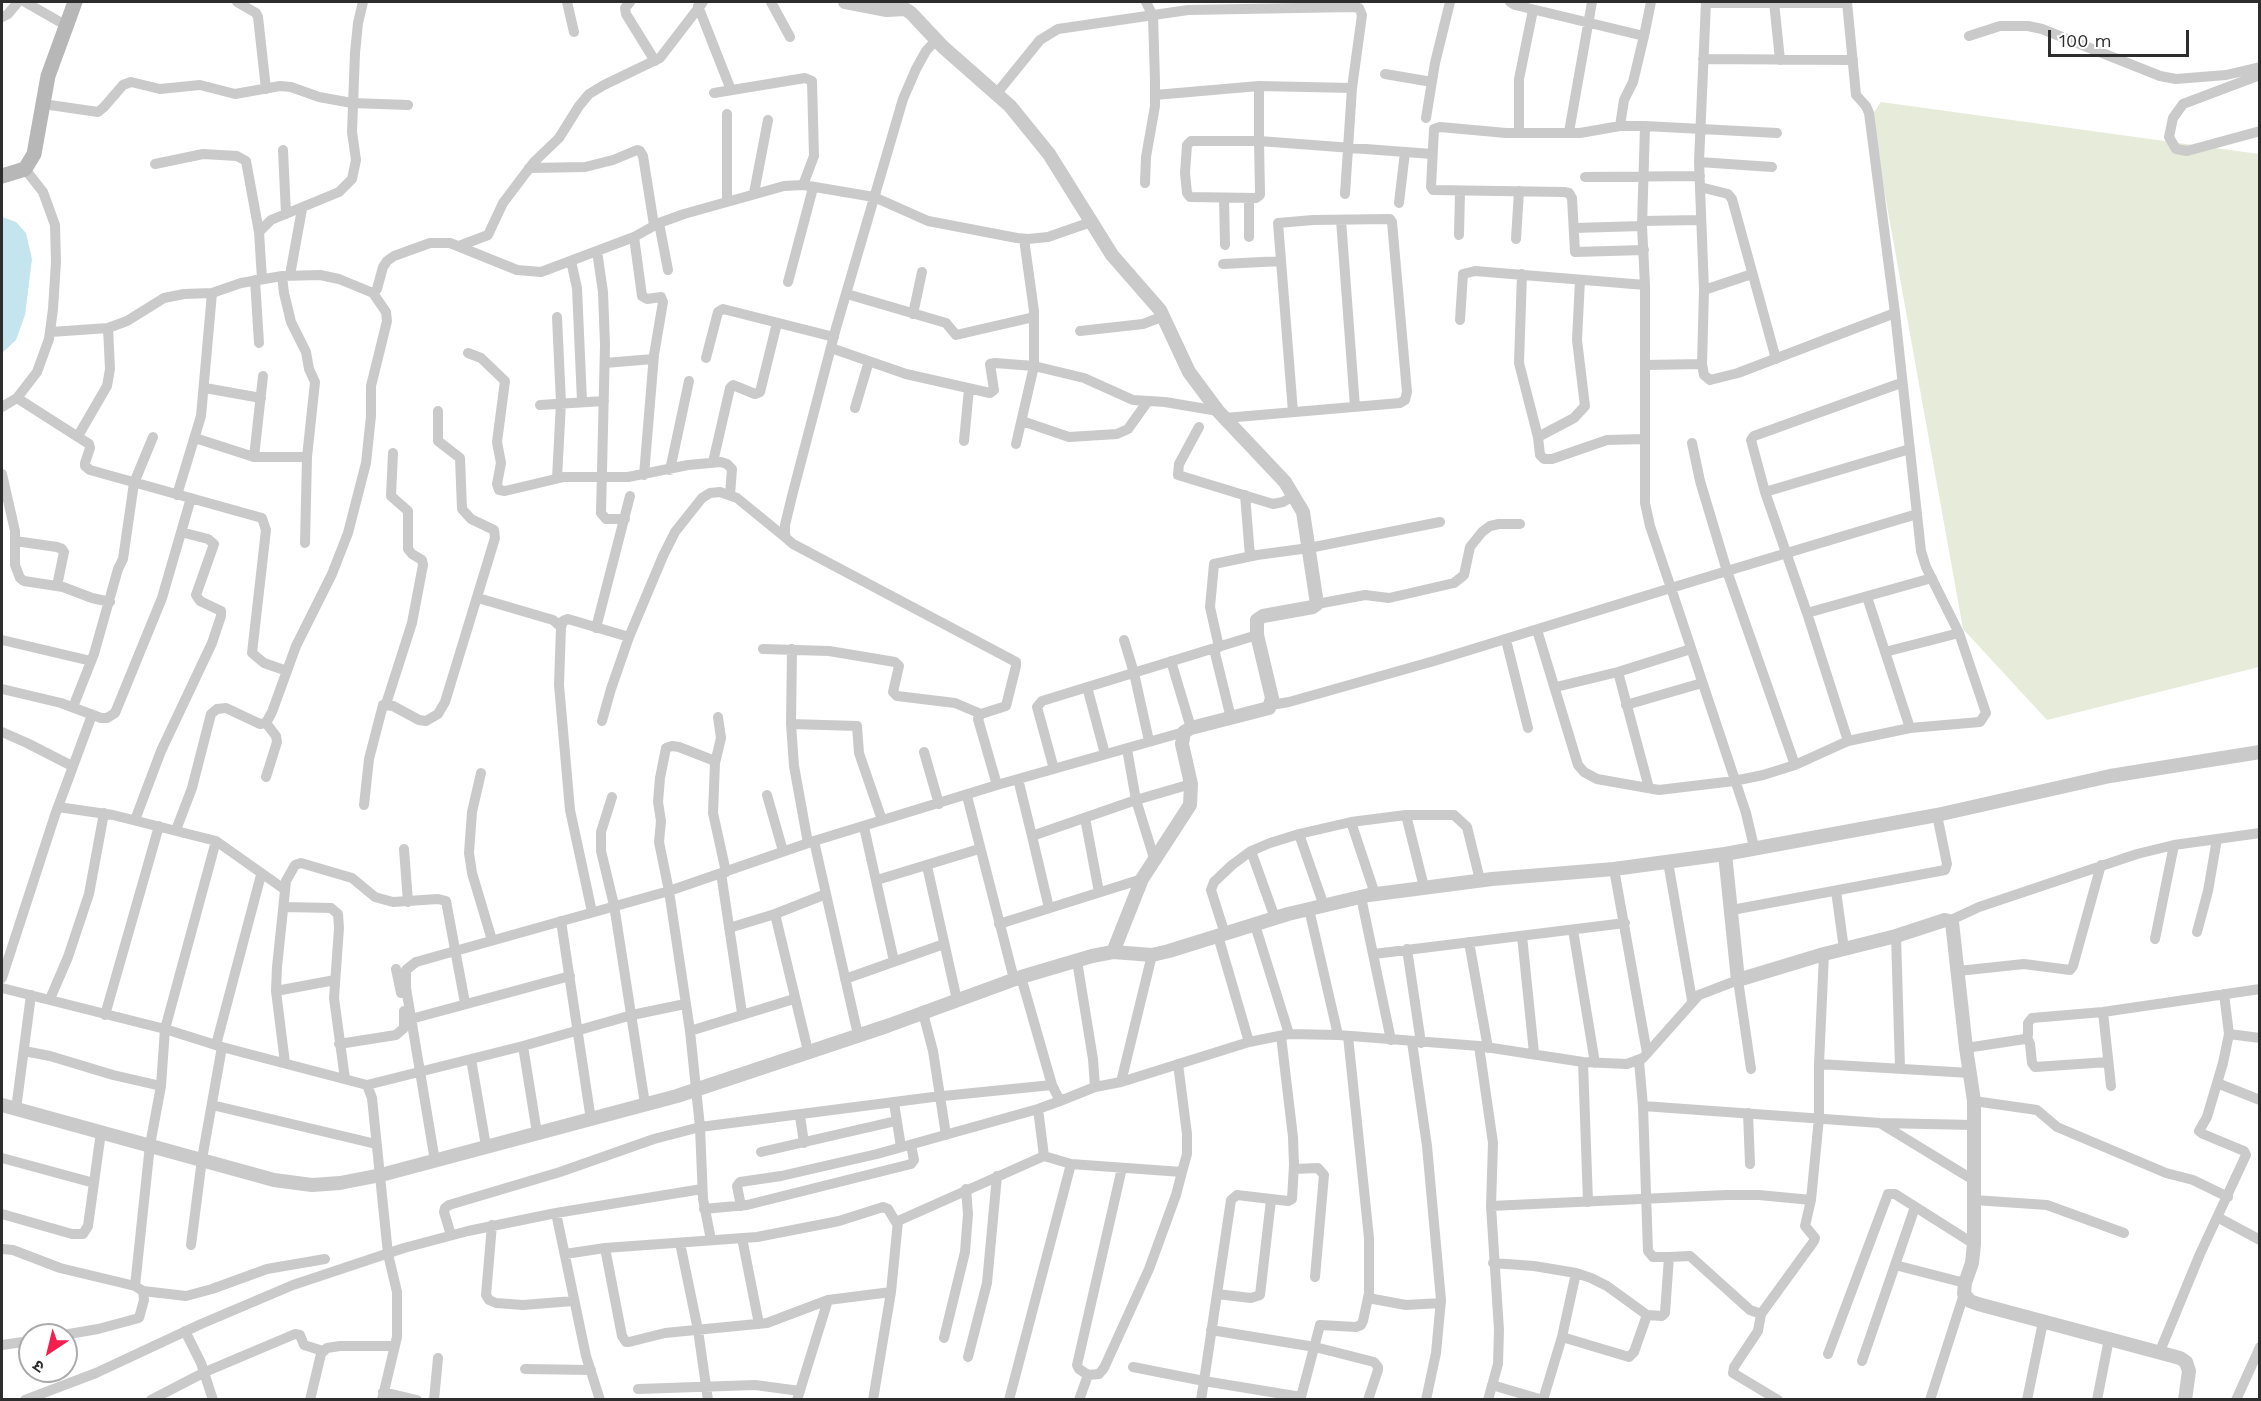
<!DOCTYPE html>
<html>
<head>
<meta charset="utf-8">
<style>
	body { margin:0 }
	#map { position:relative; width:2261px; height:1401px; overflow:hidden; background:#fff; font-family:"Work Sans","Noto Sans Devanagari",sans-serif }
	canvas { display:block }
	.frame { position:absolute; inset:0; border:3px solid #2d2d2d; pointer-events:none }
	.north { position:absolute; left:18px; top:1323px; width:60px; height:60px; box-sizing:border-box; background:#fff; border:2px solid #ababab; border-radius:50%; rotate:215deg; font-size:16px; font-weight:700; line-height:24px; text-align:center; color:#2d2d2d }
	.north::after { content:''; display:block; margin:auto; width:21px; height:27px; background:#f41f4d; clip-path:polygon(50% 0,100% 100%,50% 72%,0 100%) }
	.scale { position:absolute; left:2048px; top:30px; width:141px; height:27px; box-sizing:border-box; border:3px solid #2d2d2d; border-top:0; padding-left:8px; font-size:18px; line-height:21px; white-space:nowrap; color:#2d2d2d; -webkit-text-stroke:4px #fff; paint-order:stroke }
</style>
</head>
<body>
<div id="map">
<canvas width="2261" height="1401"></canvas>
<div class="frame"></div>
<div class="north">उ</div>
<div class="scale">100 m</div>
</div>
<script>
const g = document.querySelector('canvas').getContext('2d');
g.lineJoin = 'round';
function fillPath(path, color) { g.fillStyle = color; g.fill(path, 'evenodd'); }
const shape = rows => new Path2D(rows.map(r => 'M' + r).join(''));
function stroke(path, color, width, dash) { g.strokeStyle = color; g.lineWidth = width; g.lineCap = dash ? 'butt' : 'round'; g.setLineDash(dash || []); g.stroke(path); }
fillPath(shape([
	[1881,102,2259,154,2259,667,2047,720,1963,629,1871,117]
]), '#e6ecd9');
fillPath(shape([
	[2,217,16,222,26,233,32,259,25,315,16,340,2,353]
]), '#c4e4ee');
stroke(shape([
	[25,2,67,26],
	[237,2,256,13,258,17,266,89],
	[567,2,574,32],
	[630,2,625,8,626,14,655,61],
	[771,2,790,37],
	[1510,2,1515,5,1644,36,1633,82,1624,100,1620,126],
	[1774,2,1780,60],
	[1847,2,1856,95,1866,106,1869,113,1895,313],
	[1706,3,1847,3],
	[698,6,731,90],
	[2,17,8,14,18,2],
	[1644,36,1651,2],
	[1969,36,2000,26,2028,26,2042,29,2160,76,2176,79,2226,75,2260,67],
	[936,40,926,51,916,69,903,99,836,328,792,496,785,525,785,534,786,538,793,544,1016,662,1016,666,1006,706,981,714,978,719,997,785],
	[1703,59,1853,60],
	[1385,74,1432,82],
	[2260,75,2183,104,2173,118,2169,137,2176,149,2187,151,2260,131],
	[1259,86,1259,141,1260,193,1260,195,1256,198,1190,197,1187,193,1185,173,1187,145,1191,141,1259,141,1432,154],
	[714,93,805,78,812,81,814,156,803,185],
	[997,93,1040,40,1058,29,1188,10,1353,7,1359,8,1362,15,1352,88,1345,194],
	[1155,95,1259,86,1352,88],
	[43,104,98,112,104,107,123,85,131,82,160,89,200,85,235,94,280,86,291,87,319,97,352,103,408,105],
	[1426,118,1435,63,1450,2],
	[1645,126,1642,226,1645,285,1645,503,1650,526,1671,588,1727,571,1700,481,1692,443],
	[1569,132,1592,2],
	[1519,133,1519,79,1533,10],
	[283,150,286,214],
	[1699,162,1772,167],
	[155,164,203,154,237,156,246,161,259,232,262,279],
	[529,168,585,167,613,160,637,150,640,151,643,156,654,225],
	[1585,177,1700,176],
	[1145,183,1146,157,1155,106,1155,81,1153,16,1146,2],
	[1700,187,1728,194,1732,199,1776,359],
	[754,193,768,120],
	[1224,198,1225,245],
	[727,202,727,114],
	[1399,203,1405,152],
	[1341,220,1355,407],
	[1642,221,1700,220],
	[659,223,668,270],
	[1574,228,1642,226],
	[259,232,271,220,339,192,352,179,356,160,352,132,355,53,358,23,363,2],
	[1459,235,1460,191],
	[634,237,642,296,647,299,661,297,663,302,654,355,644,475],
	[1249,237,1249,198],
	[1516,239,1519,191],
	[459,246,488,235,503,203,534,162,559,138,579,106,589,94,604,85,660,58,703,2],
	[1644,250,1575,252,1572,198,1569,193,1564,192,1433,190,1431,187,1434,129,1440,127,1506,133,1580,133,1620,126,1645,126,1777,133],
	[597,251,603,292,605,345,601,513,606,519,625,519],
	[571,261,577,288,582,401],
	[1223,264,1281,261],
	[1522,274,1519,363,1538,437,1540,455,1544,459,1552,459,1607,440,1644,439],
	[290,275,302,209],
	[282,276,284,293,291,322,306,352,309,369,315,382,307,457,305,543],
	[255,280,259,343],
	[788,282,813,188],
	[1704,290,1752,274],
	[847,294,946,323,956,335,1034,317],
	[913,314,922,272],
	[557,317,561,403,557,478],
	[1460,320,1463,274,1475,271,1645,285],
	[1080,331,1143,324,1164,316],
	[51,332,108,328,127,321,164,298,184,294,212,293,241,283,282,276,320,275,339,279,373,293,377,289,383,267,387,261,394,256,430,243,450,243,517,270,541,272,634,237,659,223,684,214,784,186,803,185,874,197,928,221,1017,238,1028,239,1048,237,1091,222],
	[831,348,906,374,990,393,994,390,990,364,995,363,1034,366,1084,378,1133,400,1165,402,1218,411],
	[468,353,481,358,505,381,497,442,501,463,497,484,499,490,505,491,564,477,628,477,688,465,721,462,727,464,732,469,730,495],
	[706,358,718,312,723,309,834,337],
	[605,363,653,359],
	[1645,365,1702,364],
	[205,388,261,398],
	[17,398,89,444,90,448,85,463,85,466,90,470,262,518,266,530,252,653,264,663,287,671],
	[540,405,604,401],
	[2,407,17,398,37,372,49,339,53,309,56,262,55,225,43,192,25,169],
	[855,408,869,361],
	[1225,418,1400,403,1405,400,1407,392,1392,222,1390,219,1313,220,1278,223,1293,412],
	[1022,421,1069,437,1117,434,1128,429,1148,401],
	[1199,427,1179,464,1178,475,1273,504,1283,502,1295,495],
	[78,436,107,386,110,369,108,328],
	[1538,437,1574,418,1585,406,1577,340,1580,280],
	[195,438,254,457,307,457],
	[964,441,969,389],
	[1016,444,1034,366,1034,311,1024,239],
	[254,457,263,376],
	[713,462,730,388,733,385,755,394,760,392,777,323],
	[670,470,689,381],
	[2,474,15,531,15,565,20,578,24,581,63,587,92,598,110,602],
	[1765,492,1910,449],
	[177,495,201,416,212,293],
	[1245,495,1250,556],
	[15,541,57,547,62,549,64,552,57,586],
	[1867,597,1910,728],
	[478,598,553,620,561,627,559,685,570,810,592,912],
	[1317,604,1365,595,1389,598,1454,583,1464,575,1470,547,1482,532,1490,526,1499,524,1520,524],
	[1807,613,1932,578],
	[561,627,563,621,568,619,629,637],
	[596,628,630,496],
	[1537,630,1578,765,1584,772,1597,779,1659,790,1734,781,1763,775,1795,765,1848,741,1910,728,1980,722,1986,713,1959,633,1926,567,1921,551,1895,313,1738,373,1710,380,1704,375,1702,364,1704,290,1699,162,1706,2],
	[2,640,91,661],
	[1124,640,1134,673,1149,741],
	[1506,640,1528,728],
	[1219,647,1210,607,1214,564,1257,555,1309,548,1440,522],
	[763,649,829,651,895,662,899,666,893,692,897,696,955,703,981,714],
	[792,649,791,724,794,766,808,843],
	[1214,649,1231,718],
	[1885,652,1959,633],
	[1171,661,1191,728],
	[1618,672,1649,788],
	[1087,687,1105,754],
	[1556,687,1618,672,1691,649],
	[2,689,61,703,101,718,107,718,115,713,162,598,191,498],
	[386,704,412,623,423,565,422,560,412,554,408,549,408,511,391,496,393,453],
	[1271,705,1289,702,1434,661,1671,588,1746,813,1754,847],
	[1626,705,1702,683],
	[73,707,94,654,118,569,123,559,134,483,153,437],
	[718,717,721,738,715,763,713,813,726,872],
	[602,721,611,689,629,637,663,556,675,532,702,498,710,493,720,492,737,498,786,538],
	[791,724,857,726,859,753,882,820],
	[2,732,27,743,72,766],
	[1848,741,1807,613,1765,492,1751,440,1754,436,1901,383],
	[1127,749,1136,800,1154,858],
	[924,752,939,804],
	[1795,765,1727,571,1917,514],
	[1054,769,1037,707,1042,701,1257,635],
	[481,773,472,812,469,853,472,873,492,940],
	[266,777,277,742,276,736,266,723],
	[1018,779,1032,836,1136,800,1191,784],
	[767,795,783,851],
	[967,796,1014,979],
	[612,797,601,832,601,851,614,905,645,1104],
	[364,805,369,759,383,705,393,706,419,720,426,721,438,714,445,702,495,538,494,530,471,519,462,509,460,458,438,441,438,411],
	[58,807,113,815,216,841,284,889],
	[1406,815,1424,887],
	[1085,818,1099,892],
	[135,820,161,751,212,643,221,616,221,611,200,601,196,595,214,544,208,539,181,532],
	[1351,822,1375,894],
	[864,827,894,961],
	[176,830,192,788,211,714,217,709,226,708,260,724,266,723,272,712,296,646,332,574,348,533,366,463,371,416,371,386,387,321,386,312,373,293],
	[1299,834,1324,906],
	[1032,836,1049,908],
	[814,841,858,1035],
	[404,849,408,902],
	[1251,851,1275,918],
	[1668,862,1692,1000],
	[927,866,957,1000],
	[1614,869,1647,1053],
	[721,873,742,1013],
	[877,880,979,849],
	[1836,891,1844,949],
	[1361,897,1391,1040],
	[285,907,331,908,338,914,339,928,334,998,345,1079],
	[1309,909,1338,1035],
	[1732,910,1945,870,1947,864,1937,815],
	[775,914,808,1051],
	[1951,920,1979,907,2137,854,2174,845,2260,833],
	[561,921,591,1120],
	[999,924,1142,879],
	[1255,925,1289,1034],
	[729,928,775,914,826,894],
	[1573,930,1595,1063],
	[2197,932,2208,891,2217,839],
	[1225,934,1211,890,1214,882,1232,865,1251,851,1270,843,1299,834,1351,822,1406,815,1454,815,1467,827,1480,880],
	[1218,936,1249,1042],
	[1522,936,1534,1053],
	[1896,936,1900,1068],
	[2155,939,2174,845],
	[1469,942,1488,1048],
	[1407,949,1421,1043],
	[1374,954,1625,923],
	[1077,961,1093,1059,1095,1087],
	[396,969,401,993],
	[1958,971,2024,964,2070,970,2073,966,2101,865],
	[1021,977,1052,1085,1060,1101,1095,1087,1121,1082,1249,1042,1289,1034,1338,1035,1479,1046,1583,1062,1627,1064,1643,1058,1699,995,1738,980,1751,1069],
	[2,978,55,815,92,715],
	[845,979,944,944],
	[2,988,165,1029,222,1047,367,1085,372,1098,388,1254,397,1292,397,1337,382,1400],
	[276,991,335,980],
	[50,999,68,957,89,894,104,813],
	[2103,1012,2111,1086],
	[923,1013,933,1051,946,1135],
	[105,1015,159,826],
	[411,1019,570,976],
	[690,1031,794,999],
	[2229,1034,2260,1038],
	[2027,1037,2030,1044,2032,1063,2035,1067,2108,1062],
	[1412,1042,1427,1146,1441,1300,1436,1353,1426,1400],
	[339,1044,396,1035,404,1028,404,1011],
	[216,1045,261,875],
	[523,1046,537,1133],
	[1479,1046,1493,1143,1491,1206,1499,1330,1498,1364,1488,1400],
	[1966,1048,2025,1039,2028,1035,2028,1023,2032,1018,2103,1012,2260,989],
	[24,1051,50,1056,113,1075,161,1086],
	[471,1059,486,1146],
	[1639,1061,1643,1106,1880,1123,1974,1125],
	[1583,1062,1588,1202],
	[285,1063,276,991,277,967,286,881,295,865,301,863,352,878,375,897,382,899,393,902,438,899,446,901,465,1003],
	[1819,1064,1970,1073],
	[1121,1082,1152,955],
	[2217,1083,2260,1100],
	[367,1085,523,1046,632,1015,685,1004],
	[1974,1101,2037,1110,2057,1127,2166,1173,2193,1180,2228,1197],
	[894,1103,901,1147],
	[212,1105,376,1144],
	[16,1109,31,995],
	[1748,1113,1750,1164],
	[800,1116,804,1143],
	[1880,1123,1975,1181],
	[761,1152,896,1121],
	[1044,1156,1038,1109,1060,1101],
	[2,1158,94,1183],
	[435,1161,406,988,406,970,416,962,669,891,814,841,997,785,1184,732],
	[1294,1169,1318,1168,1324,1175,1315,1277],
	[1974,1200,2047,1205,2124,1233],
	[741,1206,737,1186,740,1182,781,1176,877,1154,1038,1109],
	[1491,1206,1726,1195,1759,1195,1811,1200,1819,1118,1819,1064,1824,954],
	[704,1209,747,1205,911,1164,914,1160,911,1145],
	[556,1213,586,1356,600,1400],
	[2,1214,72,1234,83,1234,88,1226,101,1132],
	[2219,1218,2260,1240],
	[492,1225,486,1295,489,1300,496,1303,523,1305,573,1301],
	[451,1235,444,1212,445,1208,449,1205,560,1172,654,1139,700,1127,933,1097,1052,1085],
	[742,1238,759,1324],
	[711,1240,703,1199,700,1127,690,1031,669,891,659,842,661,821,658,802,660,778,666,748,672,746,679,747,715,761],
	[680,1243,698,1330,708,1400],
	[191,1245,202,1159,222,1047],
	[605,1248,622,1336,626,1342,629,1342,665,1333,767,1323,828,1300,891,1292],
	[2,1249,13,1250,60,1268,135,1286,143,1291,144,1300,139,1318,98,1329,63,1335],
	[565,1254,605,1248,757,1237,839,1221,883,1207,888,1209,897,1224],
	[1669,1257,1690,1256,1750,1310,1761,1314,1814,1241,1815,1238,1805,1226,1811,1200],
	[1493,1263,1534,1266,1576,1273,1562,1337,1543,1400],
	[1895,1265,1965,1283],
	[1576,1273,1591,1278,1607,1286,1647,1315,1662,1316,1665,1313,1669,1257,1653,1257,1648,1251,1643,1106],
	[135,1286,150,1145,161,1086,165,1029,216,841],
	[143,1291,186,1296,212,1289,267,1269,325,1259],
	[1217,1294,1251,1298,1260,1295,1271,1200],
	[1368,1298,1406,1305,1441,1303],
	[1761,1314,1758,1331,1734,1367,1733,1373,1778,1400],
	[1211,1330,1315,1347,1374,1362,1378,1367,1378,1370,1368,1400],
	[185,1331,201,1363,213,1400],
	[1562,1337,1629,1357,1634,1352,1647,1315],
	[944,1338,965,1252,968,1214,966,1189],
	[2,1345,30,1341],
	[2160,1351,2200,1254,2246,1155,2244,1151,2203,1134,2199,1131,2207,1117,2223,1063,2229,1034,2224,994],
	[1828,1354,1888,1194,1895,1194,1974,1244],
	[968,1357,987,1283,997,1176],
	[1862,1361,1915,1207],
	[1133,1367,1204,1381,1231,1200,1237,1195,1288,1201,1292,1199,1294,1165,1293,1137,1281,1036],
	[525,1369,591,1370],
	[1088,1375,1099,1374,1104,1368,1149,1269,1176,1195,1182,1172],
	[1492,1385,1543,1400],
	[638,1389,755,1385,800,1391],
	[383,1392,417,1400],
	[25,1400,96,1373,201,1324,293,1285,404,1248,468,1231,556,1213,702,1189],
	[151,1400,205,1372,295,1334,300,1335,304,1345,323,1351],
	[310,1400,321,1354,327,1348,340,1346,395,1346],
	[434,1400,438,1358],
	[797,1400,828,1300],
	[873,1400,891,1292,898,1221,1044,1156,1071,1164,1182,1172,1187,1154,1187,1134,1178,1064],
	[1009,1400,1071,1164],
	[1079,1400,1088,1375,1079,1369,1077,1365,1122,1168],
	[1201,1400,1204,1381,1301,1397,1320,1325,1356,1327,1361,1325,1363,1321,1369,1293,1369,1238,1348,1036],
	[1930,1400,1964,1294],
	[2027,1400,2043,1322],
	[2097,1400,2109,1339],
	[2236,1400,2260,1347]
]), '#cacaca', 10);
stroke(shape([
	[845,2,887,10,905,9,911,13,943,47,1010,106,1049,154,1112,255,1160,310,1189,372,1218,411,1285,482,1303,512,1317,604,1313,607,1263,616,1257,620,1257,635,1272,698,1269,708,1191,728,1184,732,1182,744,1191,784,1190,805,1142,879,1113,952],
	[1725,854,1738,980,1824,954,1896,936,1945,920,1952,922,1966,1048,1974,1101,1974,1244,1972,1263,1965,1283,1964,1294,1970,1301,1978,1304,2180,1358,2186,1362,2189,1371,2185,1400],
	[2,1105,274,1180,312,1185,340,1183,381,1175,677,1096,887,1026,1021,977,1092,956,1113,952,1152,955,1169,951,1288,914,1369,895,1492,879,1614,869,1725,854,1937,815,2110,776,2260,752]
]), '#cacaca', 14);
stroke(shape([
	[2,176,25,169,34,154,48,76,75,2]
]), '#b7b7b7', 15);
</script>
</body>
</html>
